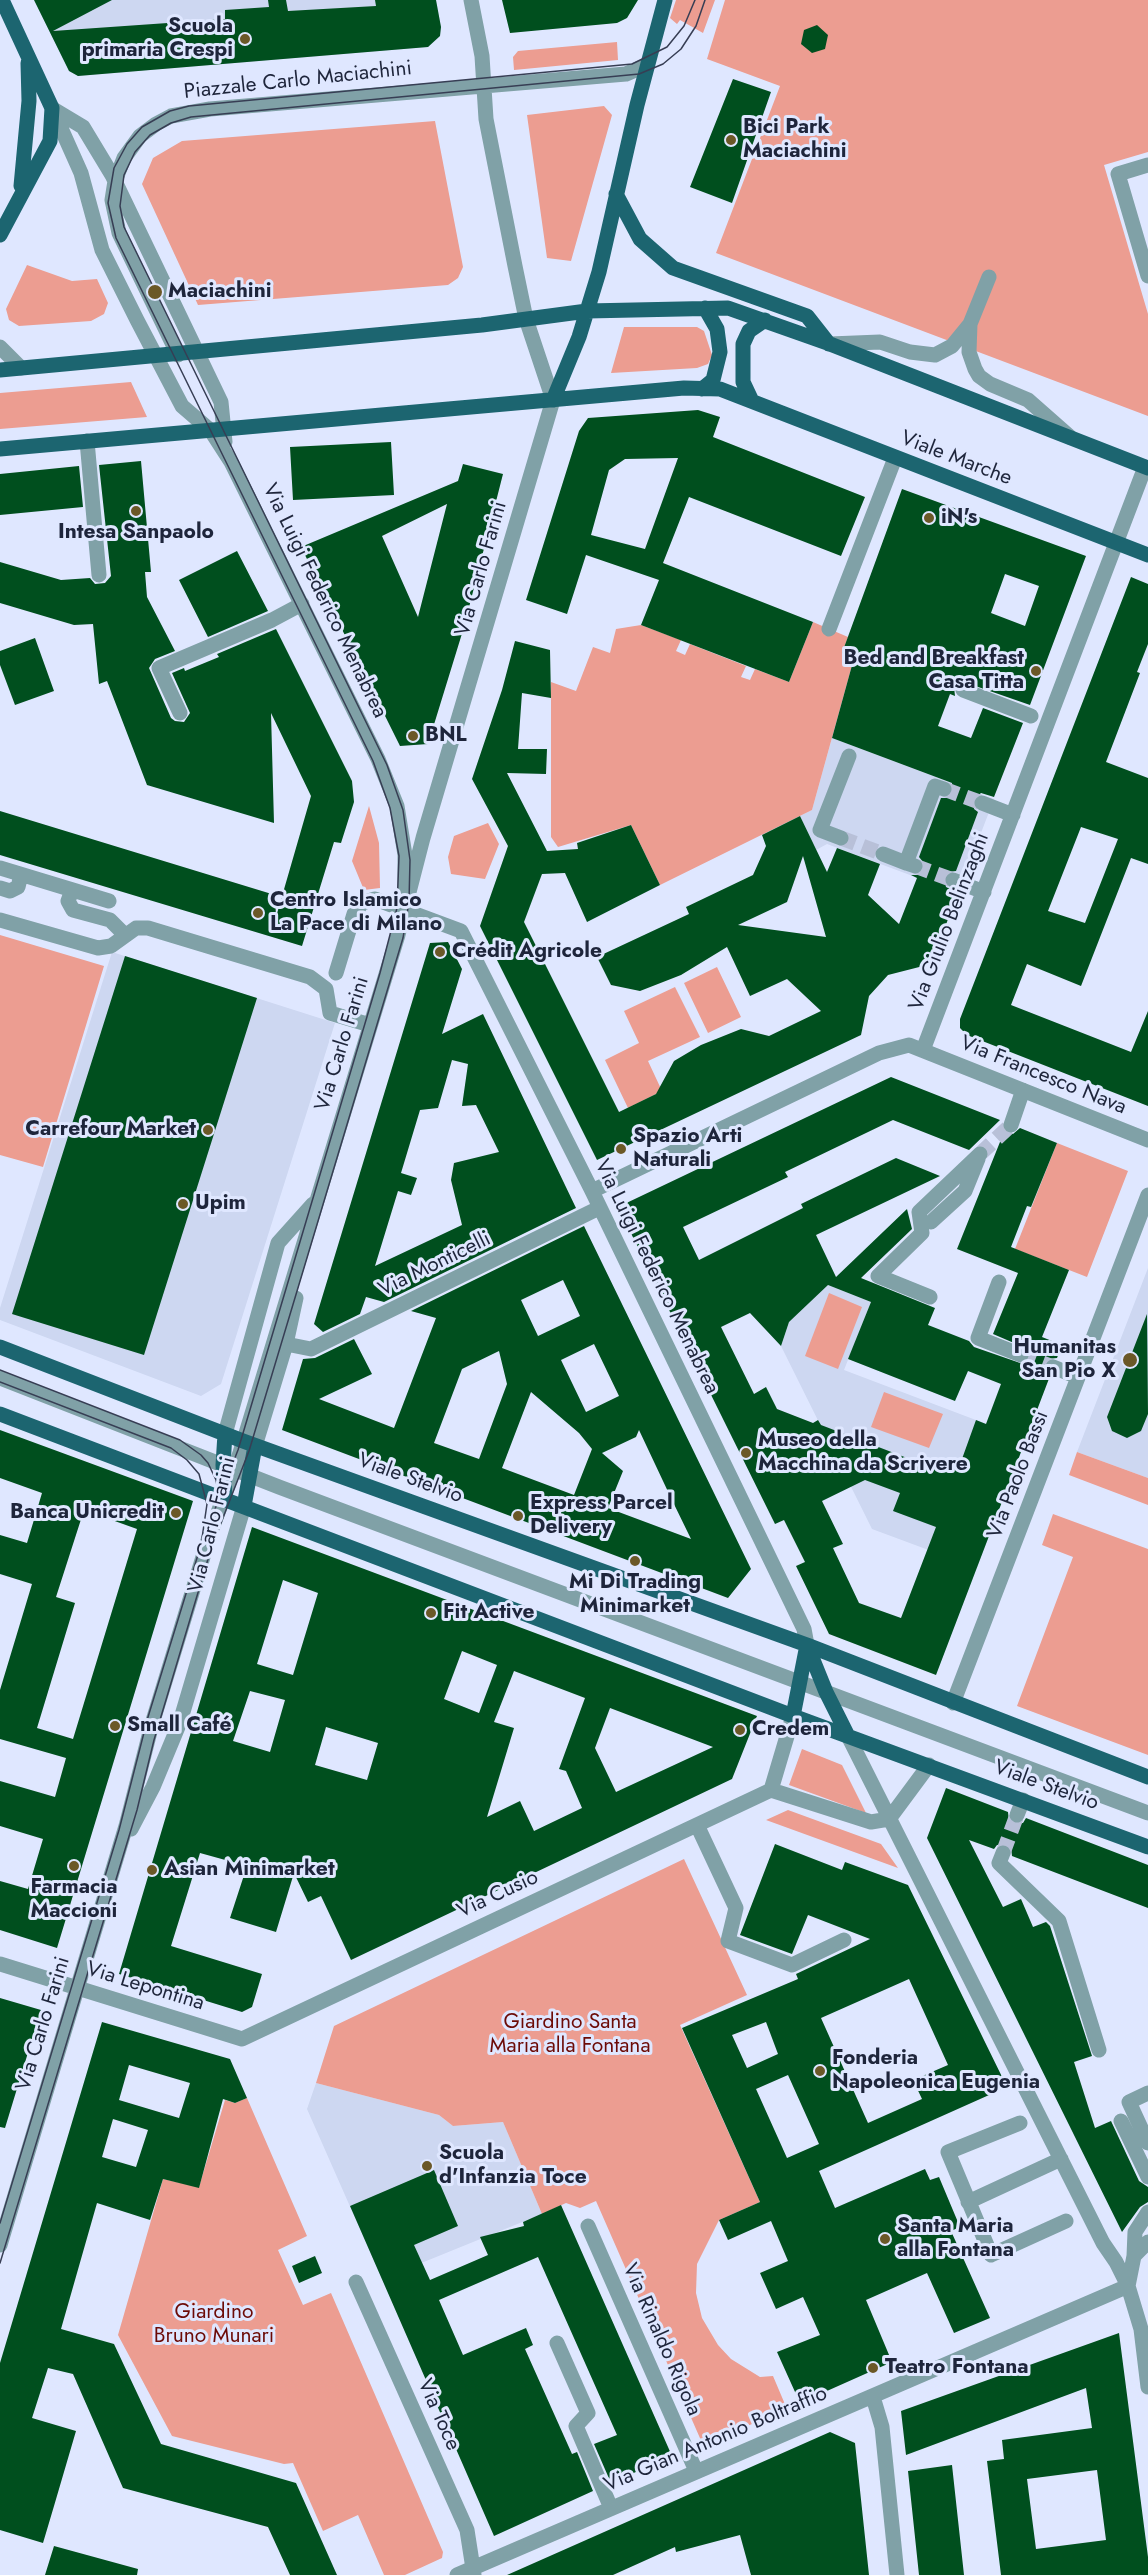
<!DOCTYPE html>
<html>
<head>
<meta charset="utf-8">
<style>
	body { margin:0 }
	canvas { display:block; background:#dfe7ff }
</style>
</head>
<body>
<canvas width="1148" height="2575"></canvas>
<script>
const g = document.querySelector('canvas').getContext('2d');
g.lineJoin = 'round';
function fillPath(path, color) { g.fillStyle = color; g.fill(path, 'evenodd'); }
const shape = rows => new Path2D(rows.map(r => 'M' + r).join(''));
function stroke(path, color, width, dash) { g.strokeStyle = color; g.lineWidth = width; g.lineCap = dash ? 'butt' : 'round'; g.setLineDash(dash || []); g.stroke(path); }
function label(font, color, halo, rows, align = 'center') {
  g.font = font + ' Jost,sans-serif'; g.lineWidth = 6; g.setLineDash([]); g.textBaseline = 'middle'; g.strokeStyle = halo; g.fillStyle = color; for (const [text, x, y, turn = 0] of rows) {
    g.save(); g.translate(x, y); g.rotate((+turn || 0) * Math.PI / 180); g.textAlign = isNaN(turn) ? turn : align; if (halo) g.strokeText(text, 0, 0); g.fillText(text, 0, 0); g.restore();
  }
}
fillPath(shape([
	[34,0,436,0,441,27,440,36,428,47,78,76,69,71],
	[832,738,994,799,958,893,827,844,816,850,800,816,812,810],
	[112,952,335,1023,221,1384,201,1396,0,1320,0,1308],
	[1148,1268,1148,1478,1077,1452],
	[828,1285,871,1302,844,1370,1026,1439,977,1568,872,1529,781,1346,789,1322],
	[316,2083,439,2115,453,2126,503,2122,542,2214,382,2279,307,2109]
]), '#cdd7f1');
fillPath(shape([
	[676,0,715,0,703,33,680,20,677,24,670,18],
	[725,0,1148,0,1148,152,1104,165,1148,314,1148,416,716,253,780,86,707,59],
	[617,42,618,60,514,70,513,57,518,51],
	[604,106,612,115,571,261,547,258,527,115],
	[435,121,463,267,458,278,448,285,198,305,142,184,153,158,182,141],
	[27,265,72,281,97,279,108,303,104,314,91,321,19,326,9,320,6,309],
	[624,327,697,327,704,331,712,355,708,364,697,368,611,373],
	[131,382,147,417,0,429,0,393],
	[813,622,848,637,842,653,854,658,812,810,660,885,631,825,558,847,551,837,551,682,576,691,593,647,610,653,616,629,641,625,681,640,676,651,685,655,690,644,746,666,741,677,750,680,755,669,789,682],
	[369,806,379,843,380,888,364,890,352,861],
	[488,823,499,844,485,879,451,874,448,857,454,836],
	[0,935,104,966,43,1167,0,1155],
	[717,967,741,1017,708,1033,684,983],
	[675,987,700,1037,648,1061,662,1091,628,1108,605,1060,639,1043,624,1011],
	[1057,1143,1128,1171,1087,1277,1015,1249],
	[829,1293,862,1307,838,1369,805,1356],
	[884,1392,943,1414,929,1448,871,1427],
	[1077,1452,1148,1478,1148,1505,1069,1475],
	[1053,1514,1148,1549,1148,1755,1017,1706,1073,1557,1042,1545],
	[802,1749,842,1765,866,1813,789,1785],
	[788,1810,881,1844,898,1868,766,1820],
	[684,1859,747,1995,680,2025,760,2202,719,2220,697,2264,696,2293,702,2318,718,2345,731,2359,760,2377,773,2376,787,2409,703,2445,596,2201,580,2208,566,2203,542,2214,503,2122,453,2126,439,2115,316,2083,334,2026],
	[247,2098,307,2236,278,2250,303,2305,331,2293,443,2552,442,2558,405,2575,384,2575,358,2515,323,2531,293,2463,284,2464,172,2436,118,2335,163,2179,199,2187,225,2100,235,2103]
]), '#ec9d91');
fillPath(shape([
	[34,0,112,0,53,31,225,19,225,10,269,7,268,0,286,0,288,11,376,6,375,0,436,0,441,27,440,36,428,47,78,76,69,71],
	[502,0,638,0,627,18,617,23,510,33],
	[817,25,828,35,825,49,812,53,801,44,804,30],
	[733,79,771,92,732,203,690,187],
	[698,410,720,417,713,437,865,497,841,556,689,497,663,563,813,622,789,682,641,625,659,580,586,555,567,614,526,600,579,431,588,418],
	[678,458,645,549,591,535,609,470,625,459],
	[391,442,394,495,293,500,290,447],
	[141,461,151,572,145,572,147,597,175,651,155,659,149,668,171,718,175,721,184,722,190,713,172,673,184,668,185,671,219,657,217,654,276,629,352,781,354,802,341,843,334,842,302,946,0,855,0,811,275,895,276,917,311,796,271,713,274,823,147,785,107,681,99,684,93,624,74,625,0,603,0,562,61,580,90,578,95,584,105,583,111,576,99,465],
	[463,464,503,474,464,627,428,744,400,746,301,547,458,481],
	[447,504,418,617,382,536],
	[79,466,83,507,0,515,0,474],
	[902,489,1086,556,1030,705,961,681,954,687,955,696,950,694,938,726,971,738,983,708,1023,723,994,797,981,793,973,800,974,809,978,812,956,871,947,872,944,877,946,887,958,893,931,964,888,975,869,996,861,1035,597,1160,480,926,508,846,472,779,502,690,515,641,550,650,551,698,522,693,518,749,547,749,546,774,507,773,547,851,578,849,577,843,631,825,660,885,587,922,565,873,542,874,524,922,619,1112,656,1094,674,1061,701,1045,741,1029,769,1036,821,1011,787,979,750,996,727,947,681,975,640,991,611,985,597,957,689,914,686,907,753,875,766,846,762,835,800,816,827,872,837,848,880,864,868,895,899,924,917,878,911,875,918,875,924,870,924,863,919,857,941,798,947,798,953,793,952,783,832,738,854,658,842,653],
	[1005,574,1039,586,1025,626,991,613],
	[803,856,826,937,738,925,787,902],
	[237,551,268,611,208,637,179,580],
	[1131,577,1148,584,1148,644,1137,672,1140,673,1106,762,1148,778,1148,864,1131,858,1081,986,1027,964,1011,1005,1131,1052,1148,1011,1148,1106,967,1035,960,1028,960,1019],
	[1081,827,1118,839,1085,923,1048,911],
	[35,638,54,691,15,705,0,665,0,651],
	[448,942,462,969,442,1034,483,1014,576,1208,384,1302,366,1297,360,1314,323,1332,314,1324,430,943],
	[452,1060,468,1064,462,1106,476,1105,499,1152,454,1163,451,1180,462,1225,375,1266,398,1191,411,1195,417,1178,401,1173,420,1110,438,1108],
	[125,956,257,998,144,1355,12,1314],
	[891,1077,1000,1120,969,1150,893,1120,785,1172,788,1177,683,1227,699,1260,803,1208,801,1204,896,1158,940,1176,816,1235,836,1277,907,1209,912,1229,861,1278,935,1308,928,1325,969,1341,974,1347,1023,1364,1030,1358,1028,1349,993,1334,1018,1273,957,1249,1004,1132,1013,1134,1020,1128,1057,1143,1031,1207,1027,1206,1011,1247,1069,1270,1042,1337,1062,1345,1057,1358,1047,1359,1044,1364,1045,1373,1050,1376,936,1675,829,1634,796,1566,805,1562,784,1520,775,1524,618,1207],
	[828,1285,871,1302,848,1359,955,1401,968,1371,1001,1384,986,1424,976,1420,958,1470,944,1465,941,1471,821,1425,818,1420,813,1423,777,1409,766,1387,754,1394,721,1327,750,1313,781,1346,789,1322],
	[865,1480,900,1493,893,1511,936,1527,901,1618,859,1603,833,1548,843,1544,822,1501],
	[584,1226,751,1569,728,1598,282,1430,303,1359,315,1358,354,1339,372,1374,319,1399,394,1428,436,1318,411,1311],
	[563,1280,580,1316,538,1336,521,1300],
	[594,1344,619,1396,586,1412,561,1360],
	[499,1351,507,1384,479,1459,434,1443,462,1369],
	[531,1392,579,1433,592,1449,574,1495,502,1468],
	[639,1430,671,1498,691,1539,608,1508,623,1471,602,1453,636,1437],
	[1147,1314,1148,1414,1141,1431,1127,1438,1112,1431,1107,1417],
	[0,1430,193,1501,57,1948,0,1930,0,1881,28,1889,43,1839,0,1826,0,1781,55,1797,66,1758,0,1739,0,1690,32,1584,0,1574,0,1535,27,1543,42,1493,0,1478],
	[84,1510,137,1529,73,1739,37,1728,75,1603,56,1597],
	[252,1527,757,1716,732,1779,351,1960,321,1896,308,1902,294,1873,276,1932,230,1918,247,1866,200,1853,171,1946,262,1974,252,2007,242,2012,119,1974],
	[283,1580,318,1593,293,1675,257,1664],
	[462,1651,497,1665,479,1713,444,1699],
	[514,1671,585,1698,559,1769,566,1771,582,1808,534,1831,520,1801,487,1817,514,1728,494,1722],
	[250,1691,285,1700,270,1752,233,1741],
	[610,1708,713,1747,616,1792,595,1748],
	[326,1727,378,1743,367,1780,315,1765],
	[946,1788,1008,1812,1009,1821,1014,1824,1023,1823,1026,1818,1148,1865,1148,1908,1012,1856,1011,1847,1006,1844,997,1845,994,1849,969,1840,1003,1907,1021,1899,1033,1927,1046,1922,1050,1926,1092,2056,1074,2062,1095,2128,1111,2121,1139,2181,1148,2187,1148,2202,1140,2207,1122,2232,927,1838],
	[775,1844,842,1870,845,1862,908,1885,1007,2087,819,2171,835,2208,925,2169,930,2180,939,2177,960,2227,951,2231,990,2318,954,2333,927,2273,866,2300,892,2362,800,2403,777,2352,820,2335,803,2297,776,2309,760,2273,788,2261,771,2221,728,2240,719,2220,760,2202,682,2028,798,1979,796,1974,870,1939,808,1915,792,1954,740,1935],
	[909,1979,948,2065,913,2080,922,2099,868,2123,821,2018],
	[766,2022,778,2054,747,2068,732,2035],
	[788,2075,819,2144,787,2158,756,2089],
	[0,1998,41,2010,5,2128,0,2127],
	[102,2022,230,2059,247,2098,235,2103,223,2099,199,2188,163,2179,150,2220,97,2203,61,2329,114,2344,161,2444,296,2483,337,2575,290,2575,268,2527,123,2488,73,2374,48,2368,32,2418,76,2431,54,2506,43,2543,0,2530,0,2363],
	[129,2065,190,2083,179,2118,119,2100],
	[113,2119,148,2130,136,2167,102,2157],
	[434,2170,458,2226,414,2245,430,2280,488,2255,480,2237,524,2226,523,2222,561,2205,672,2456,611,2483,594,2444,617,2435,538,2257,439,2300,463,2355,526,2328,533,2345,525,2349,572,2454,577,2452,593,2491,494,2536,350,2206],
	[315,2256,322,2273,299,2283,292,2266],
	[1119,2333,1148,2557,1148,2575,1001,2575,987,2461,1004,2459,1002,2440,1092,2428,1086,2388,906,2455,901,2411],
	[1097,2470,1106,2540,1036,2549,1027,2479],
	[830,2432,855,2443,869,2575,751,2575,740,2535,676,2552,675,2547,613,2575,507,2575],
	[952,2465,964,2575,919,2575,908,2471],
	[54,2546,138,2569,137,2575,45,2575]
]), '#004f1e');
stroke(shape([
	[944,789,982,803],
	[841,838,883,854],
	[915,866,953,880],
	[980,1154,1011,1125],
	[1021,1355,1053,1367],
	[1003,1853,1017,1815]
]), '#b8c0d8', 15, [15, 8]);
stroke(shape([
	[52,108,81,173,102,250,137,320,182,406,211,431,231,462,378,759,397,806,405,855,405,887],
	[53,109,83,127,112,175,221,402,225,442],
	[1148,165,1118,174,1148,276],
	[989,277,970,324,969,352,975,369,979,376,990,384,1028,400,1070,437],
	[830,344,880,342,910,352,935,355,952,346,970,324],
	[0,347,21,368],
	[178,355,119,233,112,200,115,181,124,158,140,136,156,124,171,116,210,109,626,74,647,65],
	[87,441,99,575],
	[829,629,895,458],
	[963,690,1031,716],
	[180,713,159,668,272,620,302,604],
	[982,803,1013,815],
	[841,838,820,830,849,756],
	[883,854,906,863],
	[915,866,906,863,935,786,944,789],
	[0,868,109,901],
	[953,880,984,892],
	[0,888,10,891,18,887,21,875],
	[72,890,68,901,73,910,110,920,125,935],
	[0,920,98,948,111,946,136,928,148,928,310,977,326,989,330,1013,370,1025],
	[336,973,354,914,362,903,375,899,461,931,592,1191,804,1629,807,1645],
	[923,1050,1145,467],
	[1011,1125,1023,1090],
	[592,1191,879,1053,909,1045,1148,1140],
	[931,1222,965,1191,978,1159],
	[999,1282,978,1338,1021,1355],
	[930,1297,878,1276,922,1233,919,1212,980,1154],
	[286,1344,311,1349,599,1208],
	[1053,1367,1078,1377],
	[0,1378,279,1487,1148,1813],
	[225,1434,278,1243,313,1204],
	[255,1446,286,1344,296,1298],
	[953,1703,1148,1195],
	[848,1736,1103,2243,1116,2262,1128,2286,1141,2329,1148,2387],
	[771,1790,871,1822,889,1819,929,1765],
	[771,1790,793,1716],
	[1017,1815,1023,1800],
	[697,1825,736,1908,728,1941,792,1965,844,1940],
	[131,1829,153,1787,180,1722,244,1506],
	[1003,1853,999,1863,1059,1921,1099,2050],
	[0,1964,242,2039,771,1790],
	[1148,2093,1129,2102,1148,2143],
	[1121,2121,1148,2177],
	[1020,2123,948,2152,991,2255,1066,2221],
	[968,2202,1061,2159],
	[588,2226,696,2471],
	[0,2245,126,1826,152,1724,210,1534,240,1453,398,935,423,838,553,400,526,319,515,266,486,119,482,56,471,0],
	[1134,2256,1135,2232,1148,2212],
	[356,2282,467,2530,474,2575],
	[1128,2286,1134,2256,1148,2242],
	[557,2343,588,2413,576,2426,611,2508],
	[873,2397,882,2427,897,2575],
	[457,2575,1128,2286]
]), '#80a1a7', 15);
stroke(shape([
	[21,186,29,101,28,63],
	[616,194,640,239,673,268,807,316,829,344],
	[0,235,50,141,52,108,2,0],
	[0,370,482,325,587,311,728,308,830,344,1148,468],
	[702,389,713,380,720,352,717,329,705,308],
	[751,399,743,382,743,344,749,331,765,320],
	[553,400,579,337,599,272,637,105,665,0],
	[0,449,684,388,720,389,1148,555],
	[0,1347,243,1441,807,1645,1148,1777],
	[0,1414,793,1716,1148,1847],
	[225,1498,223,1465,225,1434],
	[244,1506,255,1446],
	[807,1645,826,1692,848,1736],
	[793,1716,807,1645]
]), '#1c6570', 15);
stroke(shape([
	[0,1370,180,1440,201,1455,208,1463,216,1480,219,1498],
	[0,1382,171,1448,187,1460,199,1474,207,1504,201,1545,148,1717,119,1830,0,2223],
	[201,1545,238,1450,380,973,397,908,399,856,390,808,373,761,116,238,108,203,114,168,127,144,142,127,170,111,189,106,632,64,667,47,684,26,695,0],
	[212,1546,249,1451,403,938,409,902,410,860,403,810,387,765,124,227,120,206,124,175,135,152,150,135,171,123,191,117,639,74,663,64,681,49,696,26,705,0],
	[0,2263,137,1810,154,1740,214,1539]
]), '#373e54', 1.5);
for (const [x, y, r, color] of [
	[245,39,6,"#6b5827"],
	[731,140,6,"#6b5827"],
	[155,292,8,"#6b5827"],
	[136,511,6,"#6b5827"],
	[929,518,6,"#6b5827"],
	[1036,671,6,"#6b5827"],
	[413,736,6,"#6b5827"],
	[258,913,6,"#6b5827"],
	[440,952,6,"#6b5827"],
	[208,1130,6,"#6b5827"],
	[621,1149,6,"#6b5827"],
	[183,1204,6,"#6b5827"],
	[1130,1360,8,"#6b5827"],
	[746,1453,6,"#6b5827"],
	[176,1513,6,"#6b5827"],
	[518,1516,6,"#6b5827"],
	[635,1561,6,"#6b5827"],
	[431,1613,6,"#6b5827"],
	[115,1726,6,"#6b5827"],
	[740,1730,6,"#6b5827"],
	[74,1866,6,"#6b5827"],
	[152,1870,6,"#6b5827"],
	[820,2071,6,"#6b5827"],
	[427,2166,6,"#6b5827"],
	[885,2239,6,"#6b5827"],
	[873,2368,6,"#6b5827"]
]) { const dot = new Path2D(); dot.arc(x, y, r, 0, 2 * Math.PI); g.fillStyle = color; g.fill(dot); stroke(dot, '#dfe7ff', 2); }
label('bold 21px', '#1e253b', '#dfe7ff', [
	["Scuola",233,27,"right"],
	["primaria Crespi",233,51,"right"],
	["Bici Park",743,128],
	["Maciachini",743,152],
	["Maciachini",168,292],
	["iN's",941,518],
	["Intesa Sanpaolo",136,533,"center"],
	["Bed and Breakfast",1024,659,"right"],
	["Casa Titta",1024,683,"right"],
	["BNL",425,736],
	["Centro Islamico",270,901],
	["La Pace di Milano",270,925],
	["Crédit Agricole",452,952],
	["Carrefour Market",196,1130,"right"],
	["Spazio Arti",633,1137],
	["Naturali",633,1161],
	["Upim",195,1204],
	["Humanitas",1116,1348,"right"],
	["San Pio X",1116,1372,"right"],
	["Museo della",758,1441],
	["Macchina da Scrivere",758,1465],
	["Express Parcel",530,1504],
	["Delivery",530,1528],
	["Banca Unicredit",164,1513,"right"],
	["Mi Di Trading",635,1583,"center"],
	["Minimarket",635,1607,"center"],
	["Fit Active",443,1613],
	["Small Café",127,1726],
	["Credem",752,1730],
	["Asian Minimarket",164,1870],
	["Farmacia",74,1888,"center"],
	["Maccioni",74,1912,"center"],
	["Fonderia",832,2059],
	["Napoleonica Eugenia",832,2083],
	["Scuola",439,2154],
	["d'Infanzia Toce",439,2178],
	["Santa Maria",897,2227],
	["alla Fontana",897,2251],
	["Teatro Fontana",885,2368]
], 'left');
label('21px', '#1e253b', '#dfe7ff', [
	["Piazzale Carlo Maciachini",298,81,-6],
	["Viale Marche",956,459,21],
	["Via Carlo Farini",482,569,-74],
	["Via Luigi Federico Menabrea",324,601,64],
	["Via Giulio Belinzaghi",950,922,-69],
	["Via Carlo Farini",343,1044,-73],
	["Via Francesco Nava",1043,1076,22],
	["Via Monticelli",435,1265,-26],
	["Via Luigi Federico Menabrea",656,1277,64],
	["Via Paolo Bassi",1019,1475,-69],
	["Viale Stelvio",410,1479,20],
	["Via Carlo Farini",213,1525,-76],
	["Viale Stelvio",1046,1786,20],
	["Via Cusio",498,1895,-25],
	["Via Lepontina",145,1987,17],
	["Via Carlo Farini",44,2024,-73],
	["Via Rinaldo Rigola",661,2340,66],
	["Via Toce",438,2415,66],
	["Via Gian Antonio Boltraffio",716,2440,-23]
]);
label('21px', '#6c0a06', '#dfe7ff', [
	["Giardino Santa",570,2023],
	["Maria alla Fontana",570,2047],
	["Giardino",214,2313],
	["Bruno Munari",214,2337]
]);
</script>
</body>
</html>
